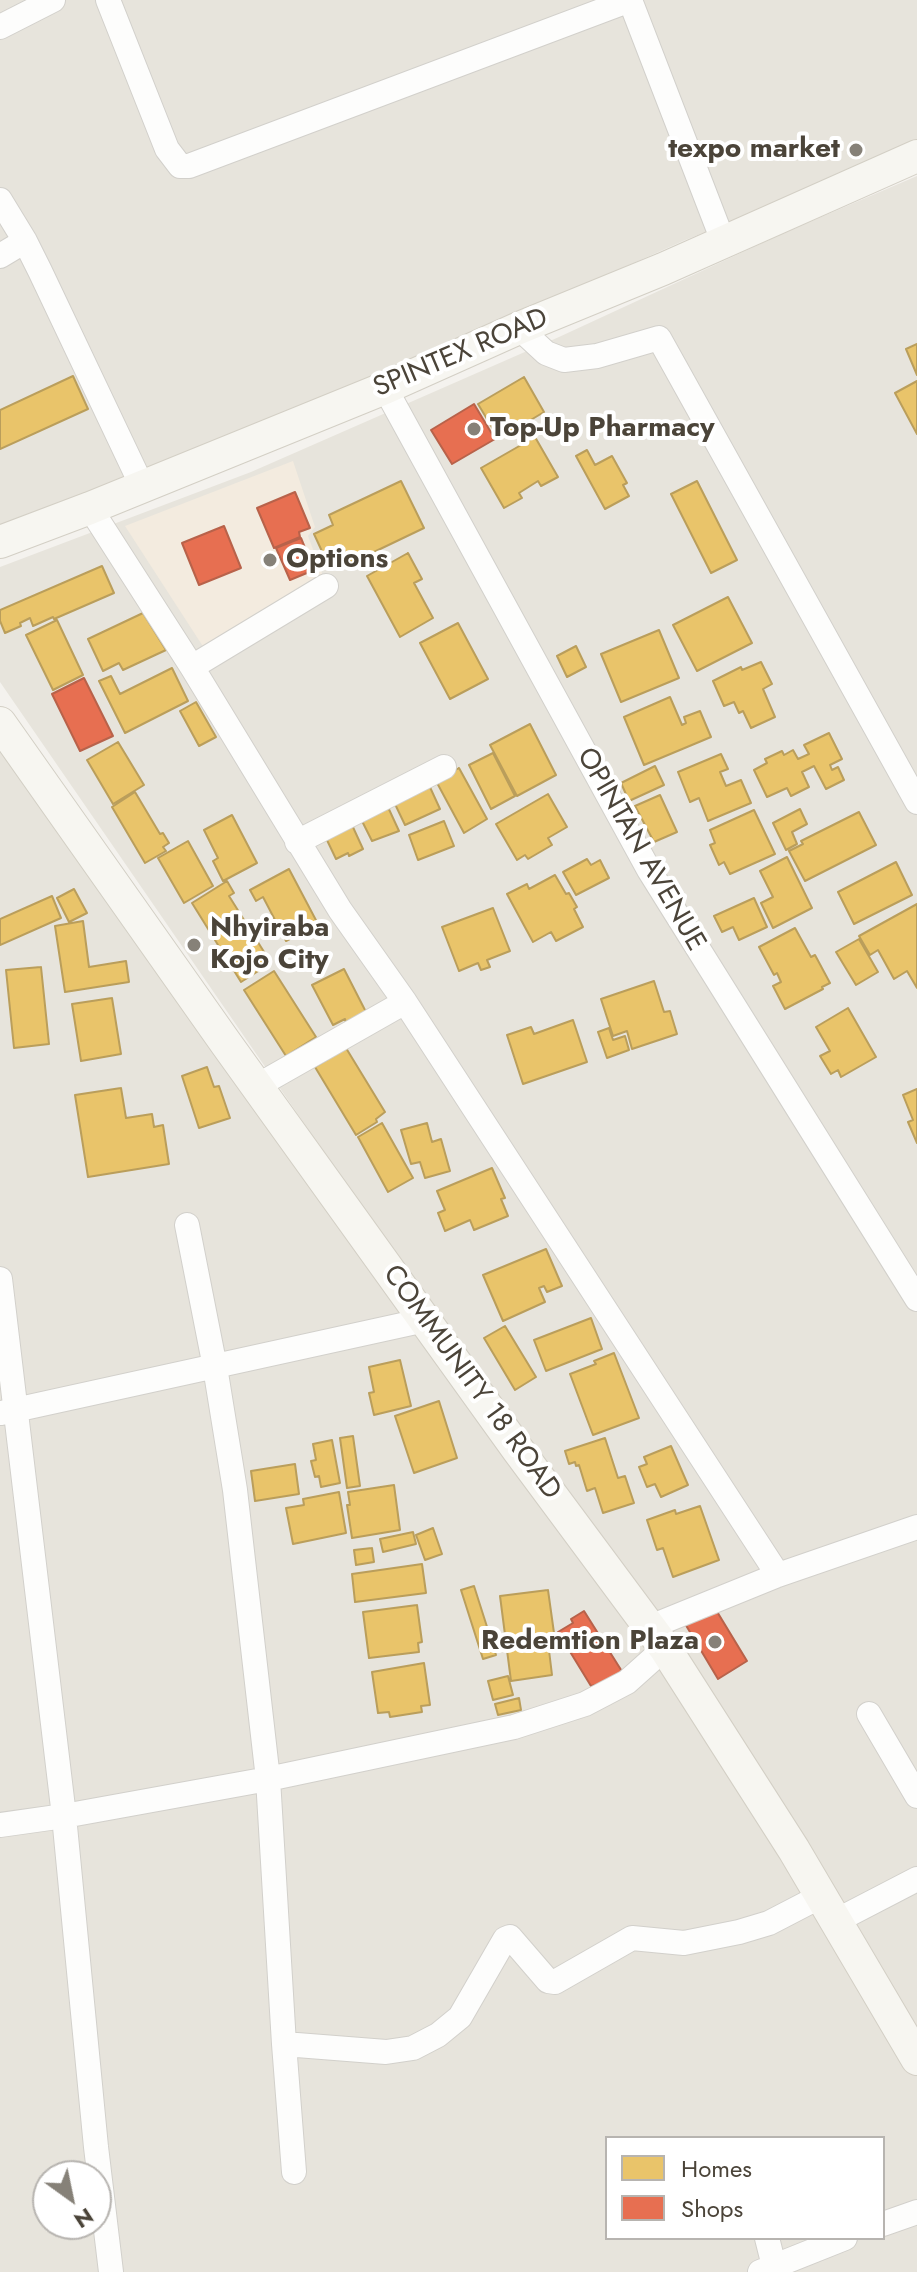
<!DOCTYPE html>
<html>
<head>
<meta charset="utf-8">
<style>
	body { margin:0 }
	#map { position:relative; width:917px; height:2272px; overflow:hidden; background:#f4f2ee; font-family:Jost,sans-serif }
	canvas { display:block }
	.legend { position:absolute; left:605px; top:2136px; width:280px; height:104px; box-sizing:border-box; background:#fff; border:2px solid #b7b4b0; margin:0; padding:10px 14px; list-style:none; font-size:24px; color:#4b4439 }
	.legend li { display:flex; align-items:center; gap:16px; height:40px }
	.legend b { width:40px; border:2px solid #b7b4b0 }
	.north { position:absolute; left:32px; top:2160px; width:80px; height:80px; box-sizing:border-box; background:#fff; border:2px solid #b7b4b0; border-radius:50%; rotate:147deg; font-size:22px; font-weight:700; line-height:32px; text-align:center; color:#4b4439 }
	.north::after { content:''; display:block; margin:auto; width:28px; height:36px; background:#868178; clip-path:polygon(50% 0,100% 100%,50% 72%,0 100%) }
</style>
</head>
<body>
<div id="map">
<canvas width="917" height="2272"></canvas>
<ul class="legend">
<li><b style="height:22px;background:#e9c46a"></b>Homes</li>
<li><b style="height:22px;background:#e76f51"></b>Shops</li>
</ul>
<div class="north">N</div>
</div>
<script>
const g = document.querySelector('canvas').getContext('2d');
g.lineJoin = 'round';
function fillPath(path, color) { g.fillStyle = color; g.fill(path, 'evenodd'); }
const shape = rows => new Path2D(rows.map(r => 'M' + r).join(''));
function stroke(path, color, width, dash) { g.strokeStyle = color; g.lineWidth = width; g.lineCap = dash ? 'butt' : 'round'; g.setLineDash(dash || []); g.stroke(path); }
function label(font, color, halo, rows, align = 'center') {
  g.font = font + ' Jost,sans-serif'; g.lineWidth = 8; g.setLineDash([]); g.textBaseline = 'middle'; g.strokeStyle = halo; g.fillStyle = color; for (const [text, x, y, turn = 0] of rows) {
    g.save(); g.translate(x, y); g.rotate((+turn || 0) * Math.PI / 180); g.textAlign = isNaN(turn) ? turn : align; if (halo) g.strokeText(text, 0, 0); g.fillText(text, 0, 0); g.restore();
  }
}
fillPath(shape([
	[0,0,917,0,917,145,683,241,260,430,0,537],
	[917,176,917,2031,381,1235,0,682,0,567,251,472,559,337,784,233],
	[0,734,476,1404,776,1835,917,2070,917,2272,0,2272],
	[607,2138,883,2138,883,2238,607,2238],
	[48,2176,96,2176,96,2224,48,2224]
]), '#e7e4dc');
fillPath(shape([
	[293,461,315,527,308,536,325,581,204,648,125,526]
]), '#f3ebdf');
const homes = shape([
	[858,143,863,150,854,156,850,149,858,143],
	[917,344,917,375,906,349,917,344],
	[73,376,88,409,0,449,0,410,73,376],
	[524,377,544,412,499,439,478,404,524,377],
	[917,381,917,434,895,393,917,381],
	[535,437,558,477,541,486,538,481,519,493,522,498,504,508,481,468,535,437],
	[587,450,595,465,612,456,627,483,623,485,629,496,605,509,576,456,587,450],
	[401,481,424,528,351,563,345,551,326,560,314,534,333,525,329,515,401,481],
	[697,481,737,560,711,573,671,494,697,481],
	[408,553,422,579,414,583,433,618,400,637,367,576,408,553],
	[102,566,114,593,54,619,53,617,33,626,30,618,20,623,21,626,5,633,0,621,0,610,102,566],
	[728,597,752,643,697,671,673,625,728,597],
	[143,613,166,650,123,670,119,663,103,671,88,639,143,613],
	[57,620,83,675,53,690,26,635,57,620],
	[458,623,488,679,450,699,420,643,458,623],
	[659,630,679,678,621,702,601,654,659,630],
	[576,646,586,667,567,677,557,656,576,646],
	[761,662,772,684,763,689,775,717,751,728,743,711,739,713,734,702,724,706,713,681,741,667,742,670,761,662],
	[172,668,188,701,125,733,99,681,111,676,120,694,172,668],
	[670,697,682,725,686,723,684,717,700,711,711,737,644,765,624,717,670,697],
	[196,702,216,737,199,746,180,711,196,702],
	[530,724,556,775,517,796,490,745,530,724],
	[829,733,842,759,830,765,832,770,838,767,844,780,826,789,814,766,802,772,809,787,791,796,787,788,767,797,754,770,767,763,765,759,782,751,784,755,793,750,798,759,809,754,804,745,829,733],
	[118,742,144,785,113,804,87,760,118,742],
	[493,753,515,796,491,809,469,765,493,753],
	[721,754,728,769,720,772,726,786,741,780,751,803,708,821,699,798,690,802,678,772,721,754],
	[655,766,664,785,629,801,621,783,655,766],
	[459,768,487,819,464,833,436,781,459,768],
	[429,785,440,809,405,825,394,802,429,785],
	[135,792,160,834,163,833,169,843,163,847,166,851,145,863,112,807,135,792],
	[548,794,567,827,548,838,552,845,528,859,525,855,517,860,496,824,548,794],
	[660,795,677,832,654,842,635,806,660,795],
	[387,805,399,831,372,841,360,817,387,805],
	[800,809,807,824,792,832,797,844,786,850,773,823,800,809],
	[754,810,775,854,730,874,724,862,719,865,710,845,715,843,710,830,754,810],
	[859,812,876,845,805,881,789,851,803,844,801,841,859,812],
	[232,815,257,863,223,881,213,861,218,858,204,830,232,815],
	[444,821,454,846,418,860,409,835,444,821],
	[352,825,363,849,349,856,348,853,336,859,326,838,352,825],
	[188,841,213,886,184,903,158,858,188,841],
	[787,857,812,908,773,928,761,903,773,897,760,871,787,857],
	[587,859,591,865,600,860,609,878,576,895,563,872,587,859],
	[896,862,912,895,854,924,838,892,896,862],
	[289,869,318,924,286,941,263,897,256,901,250,890,289,869],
	[555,875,566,894,569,893,577,907,574,909,583,927,556,941,551,932,533,942,507,894,527,884,529,889,555,875],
	[227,881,234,893,229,896,271,963,241,982,192,903,227,881],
	[74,889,87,913,69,922,57,898,74,889],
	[52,896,61,918,0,945,0,919,52,896],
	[754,898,767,927,739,940,733,927,722,932,714,916,754,898],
	[917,904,917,988,907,971,894,979,878,950,870,955,859,936,917,904],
	[493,908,510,951,487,960,490,967,481,970,478,963,459,971,442,927,493,908],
	[83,921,89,967,126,961,129,982,65,992,55,926,83,921],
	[795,928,811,957,815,955,830,983,822,987,823,989,785,1009,773,986,781,982,777,973,774,975,759,947,795,928],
	[859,939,878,972,856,985,836,952,859,939],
	[41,967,49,1044,14,1048,6,970,41,967],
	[344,969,366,1012,346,1023,345,1019,333,1025,312,985,344,969],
	[274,971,316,1037,286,1056,244,990,274,971],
	[654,981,664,1012,670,1011,677,1034,632,1049,627,1031,613,1036,601,999,654,981],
	[112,998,121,1054,81,1061,72,1004,112,998],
	[848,1008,876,1057,841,1077,838,1070,831,1074,820,1056,830,1051,816,1027,848,1008],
	[573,1020,587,1062,523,1084,507,1035,531,1027,534,1034,573,1020],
	[609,1028,613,1040,625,1036,629,1050,607,1058,598,1032,609,1028],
	[346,1048,385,1112,376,1119,377,1122,356,1135,315,1067,346,1048],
	[207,1067,214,1087,219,1086,230,1118,199,1128,182,1076,207,1067],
	[121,1088,126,1118,152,1114,154,1127,163,1125,169,1164,88,1177,75,1095,121,1088],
	[917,1089,917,1143,908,1122,913,1120,903,1095,917,1089],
	[382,1123,413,1178,388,1192,358,1137,382,1123],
	[427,1123,432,1142,441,1139,450,1171,425,1178,420,1162,411,1164,401,1130,427,1123],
	[492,1168,505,1198,501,1199,508,1216,474,1230,470,1220,445,1231,438,1213,445,1210,437,1191,492,1168],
	[546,1249,562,1286,547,1292,544,1286,539,1288,545,1302,503,1321,483,1275,546,1249],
	[591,1318,602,1349,546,1371,534,1340,591,1318],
	[505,1326,536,1377,515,1390,484,1338,505,1326],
	[614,1353,639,1418,593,1435,570,1374,596,1364,594,1361,614,1353],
	[400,1360,411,1406,374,1415,369,1393,374,1392,369,1367,400,1360],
	[439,1401,457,1458,414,1473,395,1416,439,1401],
	[353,1436,360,1486,347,1488,340,1438,353,1436],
	[605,1438,618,1478,625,1476,634,1503,603,1513,595,1488,587,1491,579,1465,576,1466,575,1462,569,1464,565,1451,605,1438],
	[332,1440,340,1483,321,1487,319,1476,315,1477,311,1461,316,1460,313,1444,332,1440],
	[671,1446,688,1485,661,1497,655,1484,647,1487,639,1467,647,1464,644,1457,671,1446],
	[295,1464,299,1494,255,1501,251,1471,295,1464],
	[394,1485,400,1530,352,1538,347,1505,350,1505,348,1492,394,1485],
	[339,1492,346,1533,293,1544,286,1508,304,1505,303,1499,339,1492],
	[700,1506,719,1560,673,1577,663,1548,657,1550,647,1520,675,1510,676,1514,700,1506],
	[433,1528,442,1554,425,1560,416,1535,433,1528],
	[413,1532,416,1544,383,1552,380,1539,413,1532],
	[372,1548,374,1562,356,1565,354,1550,372,1548],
	[422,1564,426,1593,355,1602,352,1574,422,1564],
	[474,1586,496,1655,483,1659,461,1590,474,1586],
	[548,1590,554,1633,547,1634,552,1675,511,1681,500,1596,548,1590],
	[417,1605,422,1642,418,1643,419,1652,369,1658,363,1612,417,1605],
	[424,1663,430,1705,421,1706,422,1712,390,1717,389,1712,378,1713,372,1672,424,1663],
	[508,1676,513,1695,493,1700,488,1681,508,1676],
	[519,1698,521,1710,498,1715,495,1704,519,1698]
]);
fillPath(homes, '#e9c46a');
stroke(homes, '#ba9e5b', 2);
const shops = shape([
	[474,404,495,439,452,464,431,430,474,404],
	[295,492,310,528,299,532,300,537,274,548,257,508,295,492],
	[224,526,241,568,199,585,182,543,224,526],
	[301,538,314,570,290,580,276,548,301,538],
	[84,678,113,736,80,751,52,694,84,678],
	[713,1605,747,1661,718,1679,684,1622,713,1605],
	[584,1611,623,1673,609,1682,591,1686,558,1632,573,1623,571,1619,584,1611]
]);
fillPath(shops, '#e76f51');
stroke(shops, '#b8624a', 2);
const street = shape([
	[108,0,167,149,180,166,189,166,630,0],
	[630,0,723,241],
	[0,27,53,0],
	[0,200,25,241,40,271,142,486],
	[0,256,25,241],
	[519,328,546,353,564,360,597,356,659,338,917,802],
	[385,388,649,870,917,1299],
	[90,508,192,667,340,910,405,1002,778,1575],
	[192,667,326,586],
	[297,842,444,767],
	[257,1086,405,1002],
	[187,1225,215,1367,235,1490,268,1779,284,2044,294,2172],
	[0,1279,64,1816,96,2147,111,2272],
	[1,1413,425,1320],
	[650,1627,778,1575,917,1527],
	[869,1714,917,1796],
	[0,1825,64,1816,268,1779,514,1727,585,1704,627,1682,665,1648],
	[836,1921,917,1879],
	[284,2044,386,2052,413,2048,438,2035,460,2017,505,1939,510,1937,548,1981,555,1982,632,1938,684,1943,739,1932,769,1923,821,1896],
	[883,2224,917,2212],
	[767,2238,774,2266],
	[760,2272,845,2238]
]);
const secondary = shape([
	[0,542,90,508,385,388,519,328,663,269,917,156],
	[0,723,225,1042,518,1450,665,1648,794,1850,917,2059]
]);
stroke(street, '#d2d0cb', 26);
stroke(secondary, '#d3cfc5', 34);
stroke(street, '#fdfdfc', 24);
stroke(secondary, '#f7f6f1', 32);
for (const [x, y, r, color] of [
	[856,150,8,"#868178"],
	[474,429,8,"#868178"],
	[270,560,8,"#868178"],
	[194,945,8,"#868178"],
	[715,1642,8,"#868178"]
]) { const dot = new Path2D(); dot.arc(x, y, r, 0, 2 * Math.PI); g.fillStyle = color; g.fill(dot); stroke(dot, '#fff', 3); }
label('bold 28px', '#4b4439', '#fff', [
	["texpo market",840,150,"right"],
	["Top-Up Pharmacy",490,429],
	["Options",286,560],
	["Nhyiraba",210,929],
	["Kojo City",210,961],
	["Redemtion Plaza",699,1642,"right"]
], 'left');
label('28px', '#4b4439', '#fff', [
	["SPINTEX ROAD",461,354,-23],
	["OPINTAN AVENUE",640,850,60],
	["COMMUNITY 18 ROAD",471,1383,54]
]);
</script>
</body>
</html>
